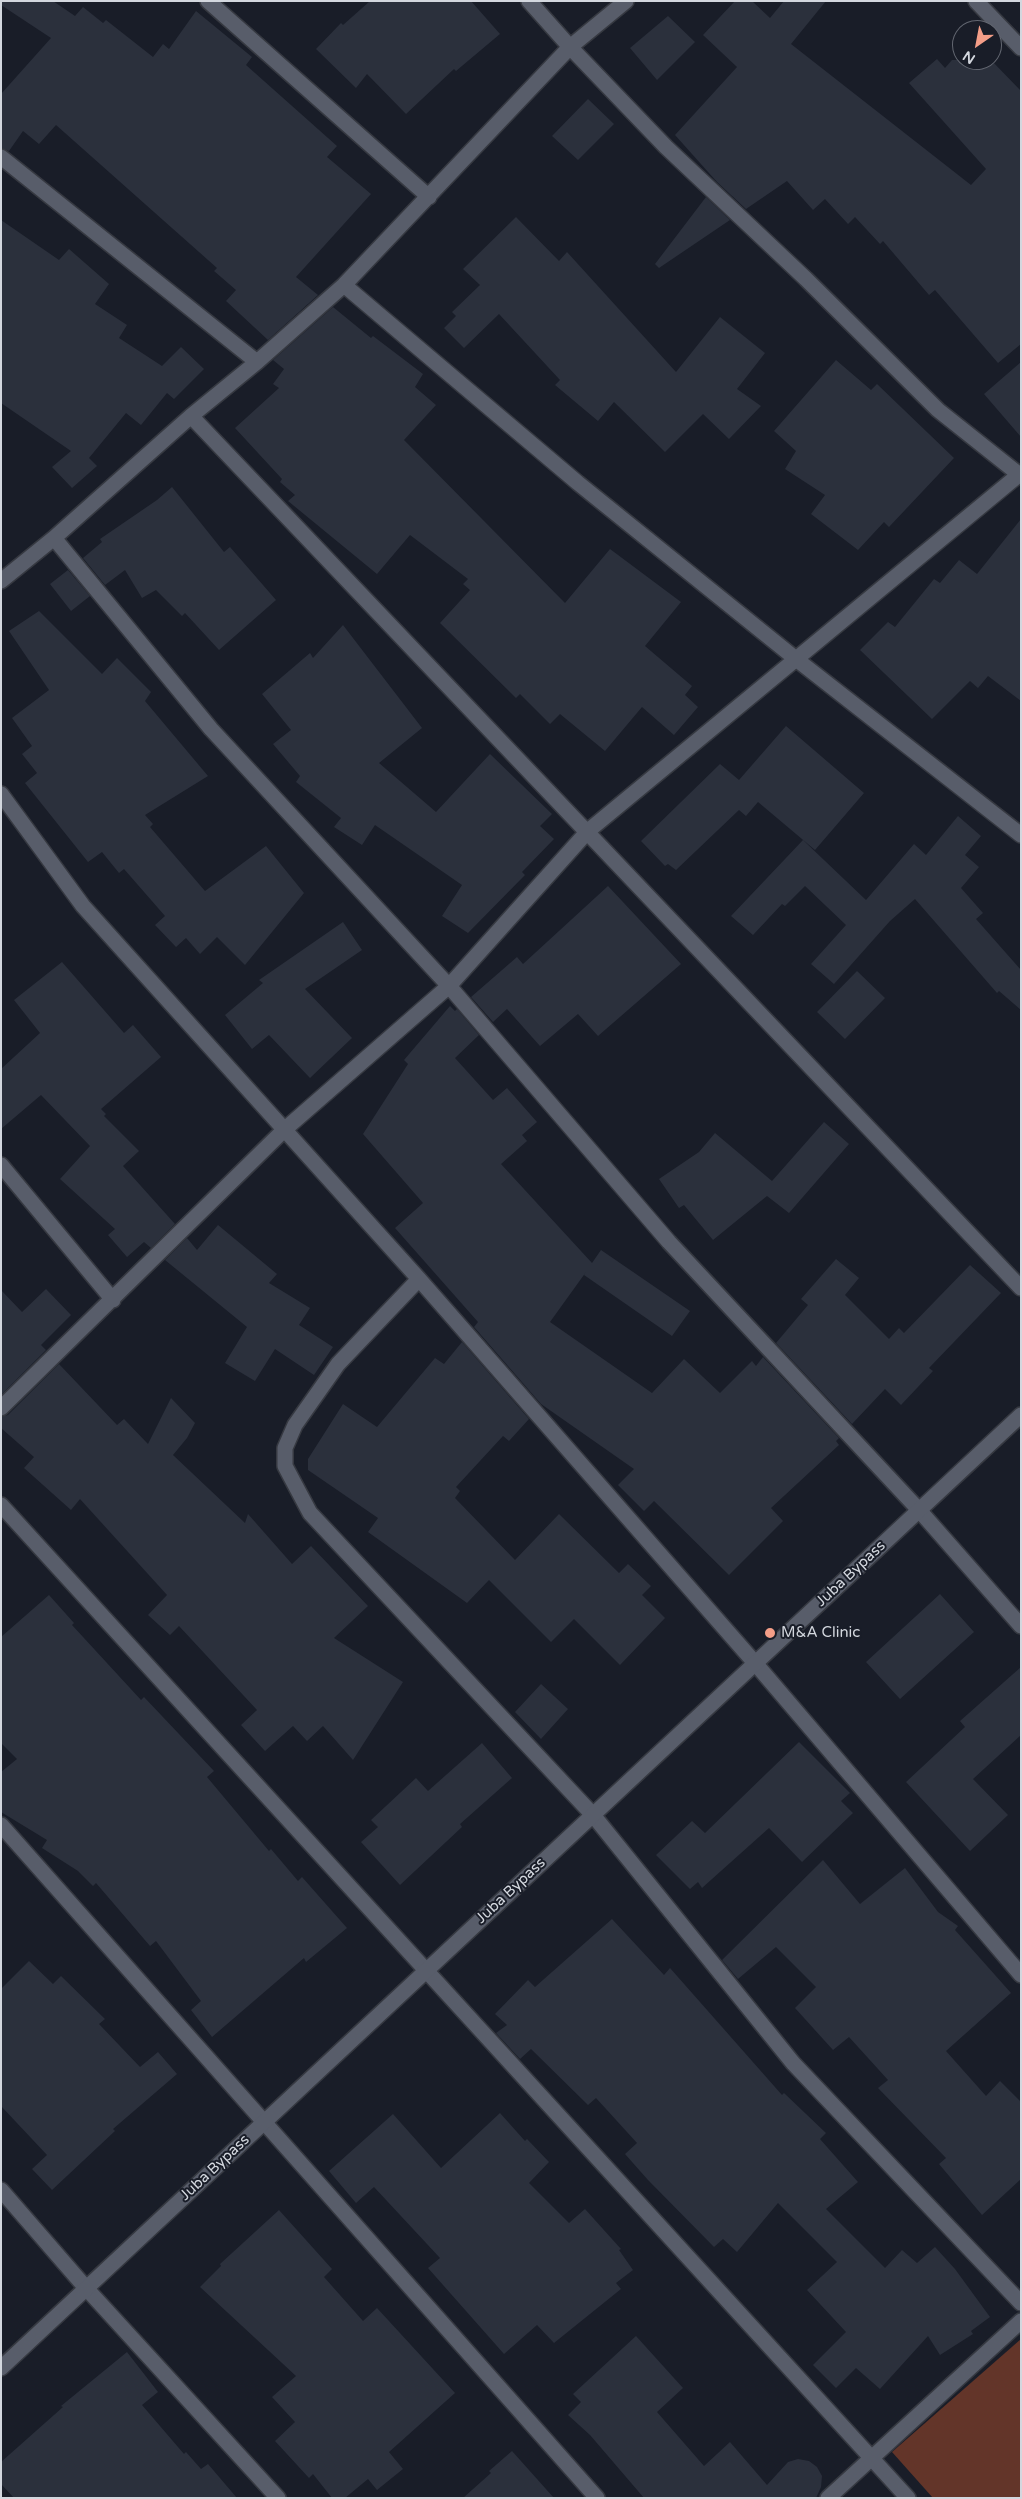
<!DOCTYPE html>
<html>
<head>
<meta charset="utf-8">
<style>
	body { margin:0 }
	#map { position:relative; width:1022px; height:2499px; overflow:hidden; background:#191d28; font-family:"Varela Round",sans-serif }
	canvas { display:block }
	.frame { position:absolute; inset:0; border:2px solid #d3d7de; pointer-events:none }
	.north { position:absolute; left:952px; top:20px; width:50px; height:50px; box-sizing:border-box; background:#191d28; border:1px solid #636771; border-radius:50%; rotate:213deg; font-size:14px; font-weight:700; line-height:20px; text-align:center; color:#d3d7de }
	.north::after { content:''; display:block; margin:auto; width:18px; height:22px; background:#f49e88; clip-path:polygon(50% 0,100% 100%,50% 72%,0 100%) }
</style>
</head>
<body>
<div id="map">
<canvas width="1022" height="2499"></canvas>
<div class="frame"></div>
<div class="north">N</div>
</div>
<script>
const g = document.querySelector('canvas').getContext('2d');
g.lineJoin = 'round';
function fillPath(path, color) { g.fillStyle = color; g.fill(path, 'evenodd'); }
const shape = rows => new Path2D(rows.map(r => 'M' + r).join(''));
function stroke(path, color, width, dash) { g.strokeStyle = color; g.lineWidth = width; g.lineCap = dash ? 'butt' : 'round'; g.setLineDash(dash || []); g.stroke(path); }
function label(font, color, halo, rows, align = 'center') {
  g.font = font + ' "Varela Round",sans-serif'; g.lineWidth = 4; g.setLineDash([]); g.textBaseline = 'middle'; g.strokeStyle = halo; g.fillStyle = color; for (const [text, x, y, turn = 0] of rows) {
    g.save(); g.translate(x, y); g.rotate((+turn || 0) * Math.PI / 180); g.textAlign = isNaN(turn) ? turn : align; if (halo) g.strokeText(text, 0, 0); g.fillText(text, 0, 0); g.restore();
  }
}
fillPath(shape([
	[1021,2339,1021,2498,933,2498,892,2452]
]), '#633529');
fillPath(shape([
	[1,1,53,1,75,16,83,7,103,23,106,20,153,57,163,44,169,49,196,11,252,57,246,65,337,146,327,157,371,194,296,277,318,295,268,340,226,301,236,290,214,271,217,268,56,125,39,144,23,131,9,151,1,148,1,94,51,38,1,5],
	[370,1,471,1,500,34,456,71,454,69,406,114,367,74,356,88,316,49,341,23,343,25],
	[735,1,752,1,770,18,784,1,826,1,791,44,971,185,986,169,909,83,937,59,945,68,952,60,991,60,1021,91,1021,344,998,363,935,290,929,295,883,241,880,244,855,217,848,224,825,199,813,210,787,181,746,209,717,182,675,135,737,67,703,35],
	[668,16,695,42,657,80,630,48],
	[588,99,614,124,578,160,552,136],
	[706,197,730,220,659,268,655,264],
	[516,217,559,261,567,252,676,372,720,317,765,353,737,389,761,406,729,439,703,414,665,452,614,402,598,421,555,385,560,380,499,314,464,348,444,328,456,316,452,312,480,285,463,269],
	[1,220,59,260,69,249,109,284,95,304,127,325,119,338,162,366,181,347,204,369,174,399,167,393,141,425,126,413,89,458,97,466,72,488,52,467,71,451,1,403],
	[333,307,371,338,373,336,423,374,415,387,436,405,404,440,565,603,610,549,681,602,645,646,692,686,685,695,698,707,674,735,642,707,605,751,560,714,550,724,520,694,516,698,440,623,470,590,463,584,468,579,410,535,377,574,288,501,295,495,280,482,282,479,235,428,279,388,273,384,284,369,273,360],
	[836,360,871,390,877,384,954,458,889,527,884,522,858,550,811,514,825,495,785,469,796,451,774,431],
	[1021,362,1021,437,984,394],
	[172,487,224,552,230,547,276,600,219,650,185,613,182,616,156,590,142,598,125,570,105,585,83,558,102,542,100,539,157,500],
	[1021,519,1021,701,988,676,978,688,970,681,932,719,860,650,888,622,895,627,934,579,940,583,959,560,977,574],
	[68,570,90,596,71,611,50,584],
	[39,611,102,674,117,658,151,692,145,701,208,776,145,815,153,824,150,827,205,891,266,846,304,893,245,965,217,937,200,954,186,938,176,947,155,925,165,916,124,869,119,873,102,852,88,862,25,783,37,773,22,754,32,746,12,718,49,690,9,631],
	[343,625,422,728,379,763,436,812,490,754,552,814,540,826,554,839,522,872,525,875,468,933,442,916,462,885,375,825,362,845,334,827,341,818,296,782,300,776,273,744,291,730,262,694,310,653,313,658],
	[786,726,864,793,815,850,758,802,746,816,739,810,676,870,668,864,665,866,641,841,720,764,739,780],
	[958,816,981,836,965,855,979,867,961,888,983,913,976,919,1021,970,1021,1010,999,991,997,993,915,899,890,921,834,984,811,964,846,925,805,886,785,906,782,904,753,935,731,916,803,840,866,900,914,844,926,855],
	[608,886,681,964,598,1036,578,1014,540,1046,507,1009,493,1022,471,997,517,957,523,964],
	[343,922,362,950,305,989,352,1038,310,1078,269,1035,252,1049,225,1015,263,983,259,980],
	[62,962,124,1033,133,1025,161,1057,101,1109,106,1114,104,1116,139,1151,123,1166,175,1224,151,1248,144,1242,127,1257,108,1235,115,1229,60,1179,90,1146,41,1095,1,1129,1,1069,40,1033,14,1000],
	[857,971,885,998,845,1039,817,1012],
	[450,1006,455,1011,457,1009,479,1035,455,1058,493,1100,507,1088,537,1122,522,1135,527,1141,501,1164,592,1263,601,1250,690,1311,672,1336,584,1275,586,1272,550,1322,652,1393,684,1359,720,1393,752,1361,756,1366,763,1357,839,1438,836,1441,839,1445,771,1508,783,1521,729,1575,654,1501,644,1511,618,1485,634,1469,541,1404,474,1327,478,1322,395,1228,423,1203,363,1134,408,1064,404,1060],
	[824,1122,849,1144,789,1213,767,1196,713,1240,684,1205,679,1208,659,1179,699,1152,715,1133,772,1181],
	[218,1225,277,1274,269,1283,310,1308,299,1325,333,1347,314,1375,275,1349,255,1381,225,1363,247,1327,165,1260,187,1238,197,1250],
	[836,1259,859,1278,845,1295,889,1339,899,1328,904,1333,970,1265,1001,1293,929,1368,933,1371,901,1405,885,1389,852,1424,776,1343,808,1305,801,1299],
	[46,1289,71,1315,41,1345,46,1350,1,1395,1,1290,22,1312],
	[462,1342,529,1419,509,1441,503,1436,456,1487,460,1491,455,1498,515,1560,559,1514,619,1573,628,1564,651,1586,642,1595,665,1618,620,1665,574,1619,551,1642,489,1580,467,1603,368,1532,378,1518,308,1470,308,1459,343,1404,377,1427,435,1358,444,1364],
	[59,1364,117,1425,124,1419,148,1444,171,1398,195,1423,187,1438,173,1455,245,1523,248,1514,292,1564,311,1546,368,1606,334,1638,403,1682,353,1760,323,1726,307,1741,293,1726,265,1751,241,1725,257,1710,179,1626,170,1635,148,1615,167,1595,80,1499,71,1510,24,1468,34,1457,1,1428,1,1417,8,1415],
	[940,1594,974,1632,900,1699,866,1662],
	[49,1595,74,1623,72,1625,141,1700,144,1697,214,1771,207,1777,269,1851,271,1849,298,1881,302,1877,347,1928,306,1962,304,1958,212,2037,191,2010,201,2001,156,1941,150,1946,96,1883,93,1886,78,1871,42,1848,47,1840,1,1812,1,1772,17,1759,1,1743,1,1637],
	[1021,1667,1021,1735,973,1779,1008,1815,970,1851,906,1782,965,1727,960,1721],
	[541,1684,568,1709,541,1739,515,1712],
	[799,1742,850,1793,841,1801,853,1813,802,1862,769,1828,702,1888,698,1882,690,1889,656,1855,692,1821,705,1833],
	[482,1743,512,1778,460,1824,462,1827,400,1885,361,1842,378,1827,371,1820,416,1778,428,1791],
	[823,1860,860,1904,905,1868,938,1912,958,1926,955,1930,1011,1993,946,2051,986,2096,1000,2081,1021,2102,1021,2179,982,2215,939,2164,946,2158,878,2088,888,2080,849,2037,833,2050,795,2008,816,1987,776,1947,738,1979,722,1960],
	[612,1919,664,1975,670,1968,782,2095,784,2093,826,2133,820,2139,858,2182,826,2209,885,2268,902,2250,917,2263,935,2247,955,2269,990,2317,971,2331,973,2334,940,2355,928,2336,880,2389,856,2368,836,2388,813,2365,846,2332,807,2290,837,2262,778,2203,737,2252,723,2239,714,2247,648,2180,625,2154,637,2143,596,2098,588,2105,531,2049,520,2059,496,2033,507,2025,495,2014,528,1980,535,1987],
	[29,1961,53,1984,61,1976,105,2019,99,2024,140,2067,158,2052,177,2074,113,2129,115,2131,52,2190,32,2169,47,2155,1,2106,1,1989],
	[500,2113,525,2141,527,2139,549,2162,529,2183,569,2223,585,2209,621,2249,619,2250,633,2270,616,2283,621,2289,554,2343,537,2325,504,2354,428,2268,440,2258,374,2187,356,2203,329,2171,393,2114,441,2168],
	[279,2210,332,2269,324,2277,363,2321,377,2308,455,2393,389,2452,403,2469,377,2490,368,2479,345,2498,332,2498,313,2474,309,2478,275,2441,295,2422,272,2397,296,2376,200,2287,221,2266,220,2264],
	[636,2336,683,2388,657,2412,704,2466,730,2442,767,2485,788,2462,798,2459,809,2461,817,2467,822,2476,821,2487,816,2498,644,2498,590,2435,568,2415,581,2402,573,2394],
	[127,2352,158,2392,142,2405,184,2454,186,2452,201,2469,208,2464,237,2498,14,2498,1,2484,1,2462,63,2407,61,2406],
	[512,2451,554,2498,463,2498,491,2473,489,2471]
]), '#2b303c');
const street = shape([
	[208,1,429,197],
	[529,1,570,47,666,147,806,279,938,410,1021,476],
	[976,1,1021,48],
	[1,157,257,362],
	[344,285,578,483,796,659,1021,835],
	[191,416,1021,1288],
	[54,538,211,729,449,986,669,1242,919,1510,1021,1626],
	[1,581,54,538,191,416,257,362,344,285,570,47,626,1],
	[1,794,83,906,419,1279,755,1663,1021,1975],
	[1,1165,113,1300],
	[419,1279,338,1364,295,1425,285,1448,285,1466,310,1513,593,1815,793,2063,1021,2303],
	[1,1408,284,1130,449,986,588,831,1021,473],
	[1,1505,908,2498],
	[1,1825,597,2498],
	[1,2190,86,2288,278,2498],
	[828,2498,1021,2321]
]);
const secondary = shape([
	[1,2368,1021,1415]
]);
stroke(street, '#363941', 18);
stroke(secondary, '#363941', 18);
stroke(street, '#585d6a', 15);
stroke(secondary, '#585d6a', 15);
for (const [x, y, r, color] of [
	[770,1633,6,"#f49e88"]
]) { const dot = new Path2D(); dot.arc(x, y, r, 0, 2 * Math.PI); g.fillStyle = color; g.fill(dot); stroke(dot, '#191d28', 2); }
label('15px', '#d3d7de', '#191d28', [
	["Juba Bypass",851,1574,-43],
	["Juba Bypass",511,1891,-43],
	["Juba Bypass",215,2168,-43]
]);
label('15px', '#d3d7de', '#191d28', [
	["M&A Clinic",781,1633]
], 'left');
</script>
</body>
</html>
